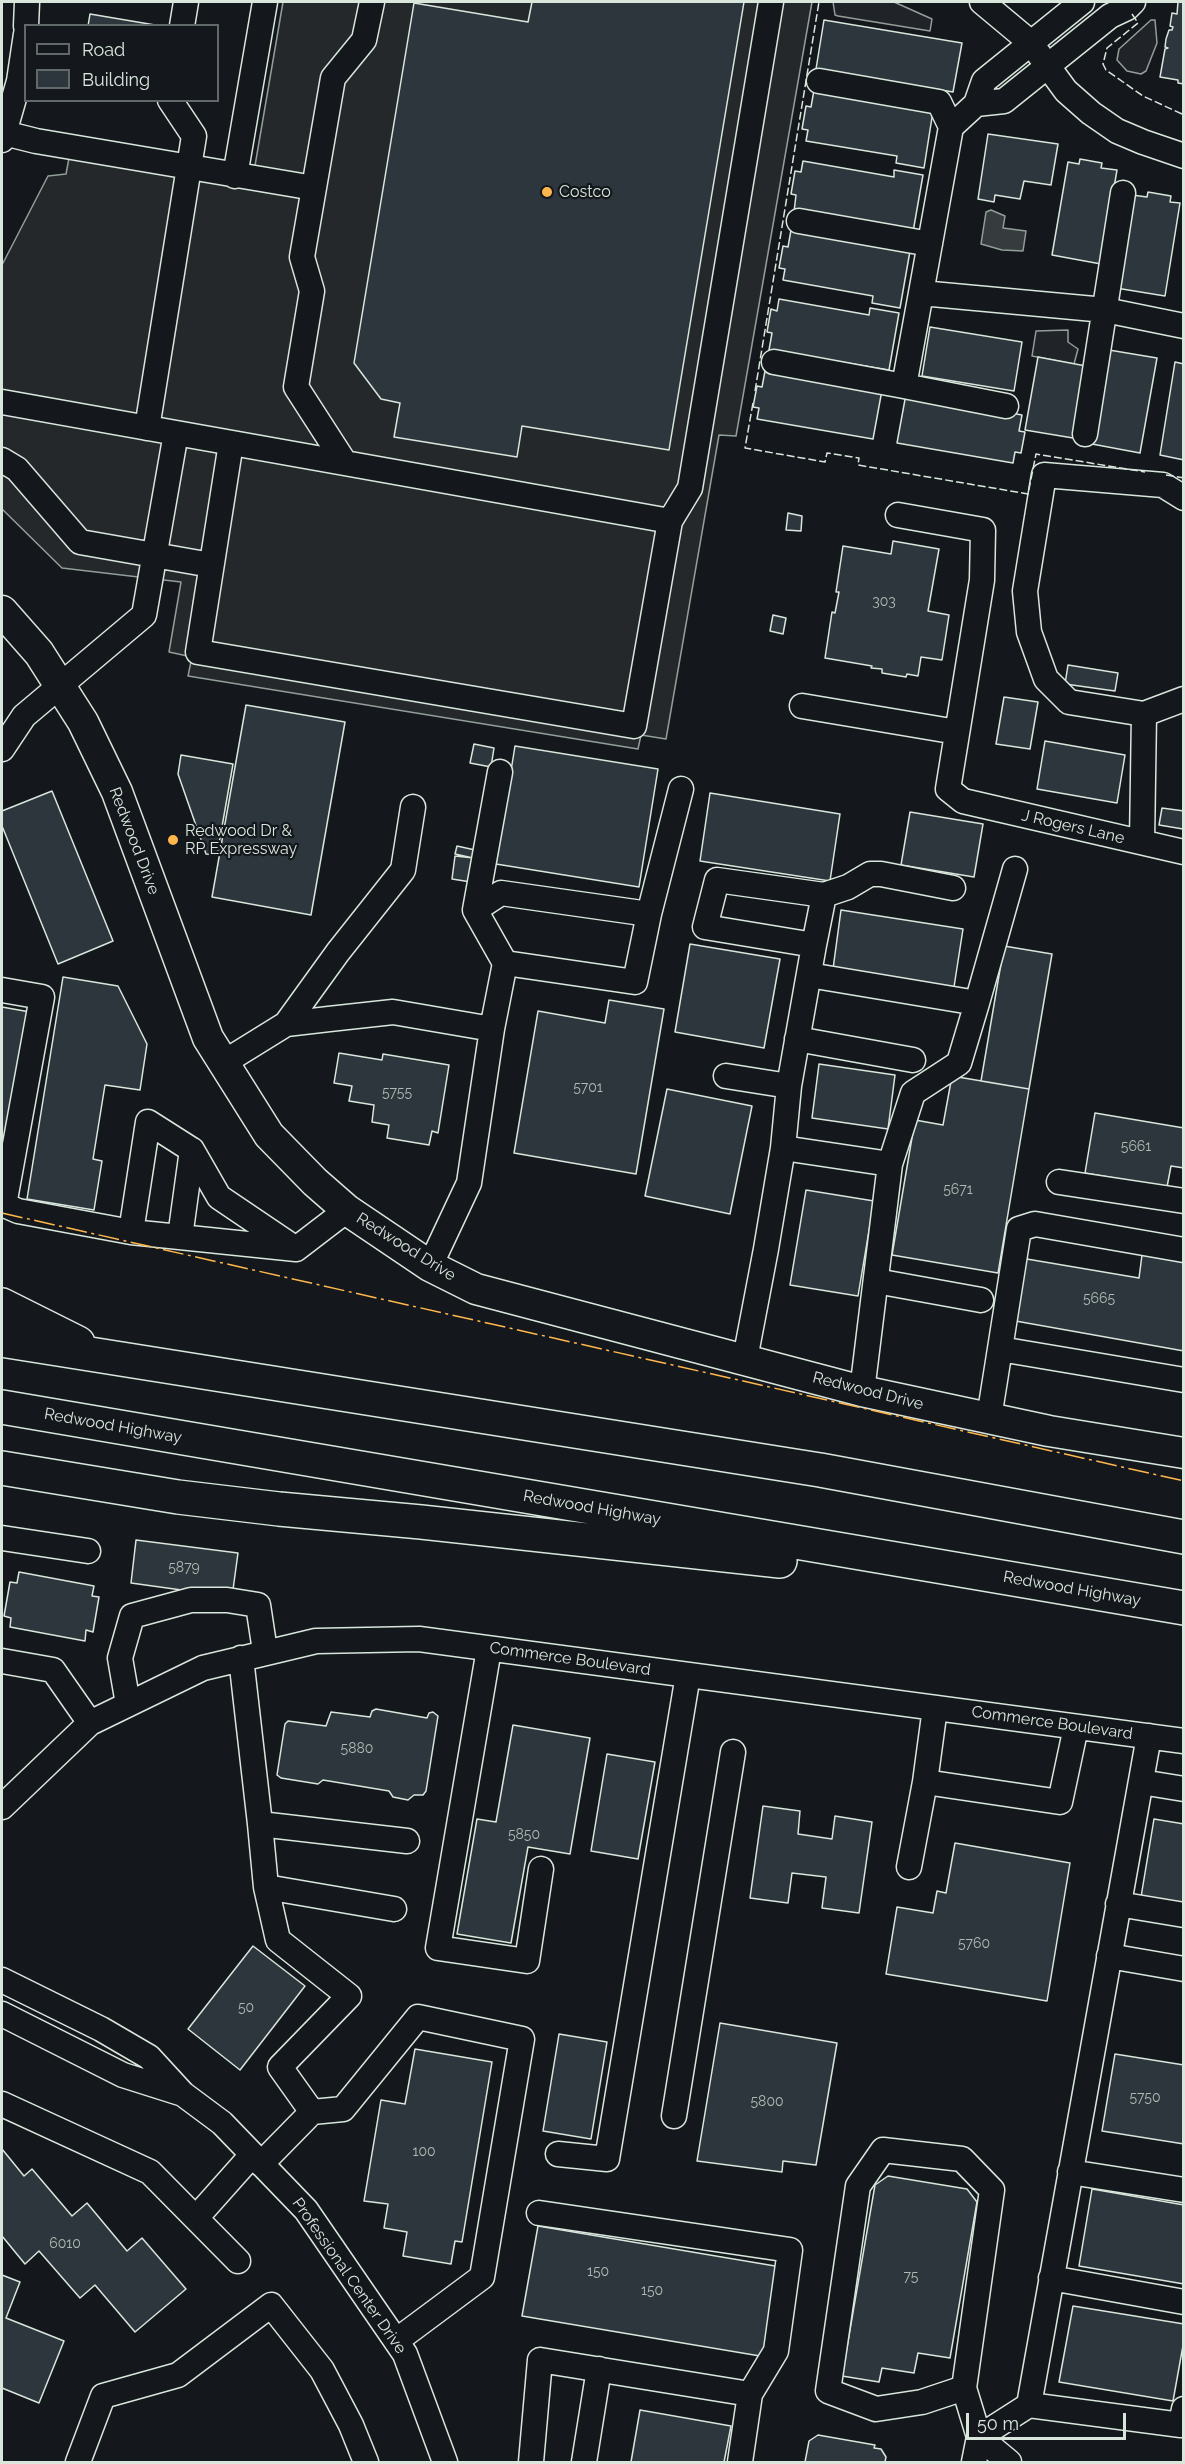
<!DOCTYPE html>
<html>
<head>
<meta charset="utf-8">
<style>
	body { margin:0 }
	#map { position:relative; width:1185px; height:2464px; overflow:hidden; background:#14181c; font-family:Raleway,sans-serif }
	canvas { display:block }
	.frame { position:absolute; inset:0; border:3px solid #d8e6dc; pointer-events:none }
	.legend { position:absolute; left:24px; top:24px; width:195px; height:78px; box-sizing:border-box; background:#14181c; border:2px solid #626a69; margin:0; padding:8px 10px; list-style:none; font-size:18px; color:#d8e6dc }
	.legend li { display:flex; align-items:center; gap:12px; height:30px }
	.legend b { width:30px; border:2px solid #626a69 }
	.scale { position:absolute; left:966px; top:2413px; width:160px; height:27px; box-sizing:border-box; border:3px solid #d8e6dc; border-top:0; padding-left:8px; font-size:18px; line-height:21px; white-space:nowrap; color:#d8e6dc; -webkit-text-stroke:4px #14181c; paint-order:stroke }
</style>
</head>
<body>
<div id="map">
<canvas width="1185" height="2464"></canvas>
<div class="frame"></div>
<ul class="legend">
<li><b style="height:8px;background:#14181c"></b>Road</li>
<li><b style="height:16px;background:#2c363c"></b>Building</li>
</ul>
<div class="scale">50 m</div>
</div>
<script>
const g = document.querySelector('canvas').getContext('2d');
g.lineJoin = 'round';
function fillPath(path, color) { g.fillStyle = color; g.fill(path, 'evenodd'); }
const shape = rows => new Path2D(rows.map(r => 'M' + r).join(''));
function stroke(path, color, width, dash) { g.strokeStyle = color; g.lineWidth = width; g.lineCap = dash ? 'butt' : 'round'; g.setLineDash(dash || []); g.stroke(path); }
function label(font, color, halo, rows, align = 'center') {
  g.font = font + ' Raleway,sans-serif'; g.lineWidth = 4.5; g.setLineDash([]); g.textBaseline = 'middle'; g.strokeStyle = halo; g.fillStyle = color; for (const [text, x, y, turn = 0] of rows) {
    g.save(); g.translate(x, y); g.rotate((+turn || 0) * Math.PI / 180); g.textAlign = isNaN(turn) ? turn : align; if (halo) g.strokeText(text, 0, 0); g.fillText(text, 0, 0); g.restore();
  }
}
const green = shape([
	[833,2,894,2,932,19,930,31,838,16,835,15,833,2],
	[1151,20,1155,20,1157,43,1146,71,1141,74,1127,71,1117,60,1119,49,1151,20],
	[1068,330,1068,342,1078,349,1074,364,1032,356,1036,331,1068,330]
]);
fillPath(green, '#202428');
stroke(green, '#939e99', 1.5);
const parking = shape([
	[283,2,812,2,736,436,719,435,666,739,641,735,638,749,188,676,192,657,169,652,181,582,62,568,2,509,2,265,48,176,66,174,69,158,251,189,283,2]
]);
fillPath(parking, '#24282b');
stroke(parking, '#939e99', 1.5);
const water = shape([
	[991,210,1005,216,1003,228,1026,231,1023,251,1002,250,981,244,986,212,991,210]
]);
fillPath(water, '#363b3e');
stroke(water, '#939e99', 1.5);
const building = shape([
	[532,2,744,2,669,450,522,426,517,457,394,437,400,403,381,399,354,363,414,3,528,22,532,2],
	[1178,2,1184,2,1184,84,1178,83,1178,80,1160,77,1165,49,1168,48,1165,47,1166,39,1169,30,1172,30,1173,27,1170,26,1172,13,1177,14,1178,2],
	[90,14,161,26,88,26,90,14],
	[824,20,962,43,953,92,816,69,824,20],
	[814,90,933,111,924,168,896,163,897,156,806,141,808,130,802,129,806,106,811,107,814,90],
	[988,134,1058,144,1051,185,1024,181,1020,199,995,195,994,202,978,199,988,134],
	[1080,159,1102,163,1101,168,1117,170,1101,264,1052,255,1068,162,1079,164,1080,159],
	[803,161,894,177,894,170,923,175,913,232,794,212,796,195,791,194,795,171,801,172,803,161],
	[1148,192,1171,196,1170,202,1180,203,1165,296,1116,288,1132,195,1147,197,1148,192],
	[791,230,910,251,900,308,872,303,873,296,783,280,785,269,779,268,783,246,788,247,791,230],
	[779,299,869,315,870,308,899,313,889,370,769,350,772,333,767,332,771,309,777,311,779,299],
	[930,327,1022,342,1014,391,922,376,930,327],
	[1109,350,1157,358,1140,453,1092,444,1109,350],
	[1038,357,1086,366,1073,438,1025,430,1038,357],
	[1175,362,1184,364,1184,460,1160,455,1175,362],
	[765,371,882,390,873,439,757,419,759,408,753,407,757,386,762,387,765,371],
	[906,394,1022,415,1019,431,1025,432,1021,453,1015,452,1013,463,897,443,906,394],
	[788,513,802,516,801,531,786,530,788,513],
	[893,541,939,549,928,611,949,615,942,660,921,657,918,676,907,674,906,677,882,673,882,669,871,668,872,666,825,658,832,612,835,613,839,592,836,592,843,546,891,554,893,541],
	[773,615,786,618,783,634,770,631,773,615],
	[1068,665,1118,673,1115,691,1065,684,1068,665],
	[1004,697,1038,702,1030,749,996,744,1004,697],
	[246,705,345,722,311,915,212,897,246,705],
	[1045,741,1125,755,1117,803,1037,789,1045,741],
	[474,744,494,748,491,767,470,763,474,744],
	[515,746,658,769,639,887,496,864,515,746],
	[181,755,233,764,217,855,206,854,178,774,181,755],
	[52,791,113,941,58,964,2,826,2,811,52,791],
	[710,793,840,814,830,881,700,861,710,793],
	[1162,808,1184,811,1183,829,1159,825,1162,808],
	[910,812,983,824,974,877,901,865,910,812],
	[457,846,475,850,473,858,455,854,457,846],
	[455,856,474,858,471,882,452,879,455,856],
	[841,910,963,929,954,987,833,969,841,910],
	[690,944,780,959,764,1048,675,1032,690,944],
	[1004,946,1052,954,1029,1089,981,1081,1004,946],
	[63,977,118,986,147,1044,140,1090,105,1085,93,1159,102,1161,94,1210,27,1199,63,977],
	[609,1000,664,1009,636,1174,514,1153,538,1011,605,1023,609,1000],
	[2,1007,30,1012,2,1172,2,1007],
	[339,1053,382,1060,383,1054,449,1065,438,1133,432,1131,429,1145,387,1138,389,1125,372,1122,374,1105,349,1101,352,1086,334,1083,339,1053],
	[819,1064,895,1075,888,1129,812,1118,819,1064],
	[952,1076,1029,1089,998,1273,892,1255,915,1120,943,1125,952,1076],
	[667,1089,752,1106,730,1214,645,1196,667,1089],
	[1095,1113,1184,1128,1184,1168,1171,1166,1167,1187,1085,1173,1095,1113],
	[806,1190,874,1201,858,1296,790,1285,806,1190],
	[1142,1255,1184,1262,1184,1351,1010,1320,1021,1258,1139,1278,1142,1255],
	[136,1540,238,1553,232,1597,131,1583,136,1540],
	[19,1572,94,1586,92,1596,99,1597,93,1632,86,1630,85,1641,10,1627,11,1618,4,1616,10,1582,17,1583,19,1572],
	[376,1709,427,1718,429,1713,433,1712,438,1716,426,1791,423,1795,414,1795,408,1800,393,1797,389,1791,323,1780,318,1784,281,1778,277,1775,285,1724,288,1721,326,1726,331,1712,370,1717,372,1711,376,1709],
	[513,1725,590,1738,570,1854,528,1847,511,1943,457,1934,477,1819,496,1822,513,1725],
	[607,1754,655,1762,638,1859,591,1851,607,1754],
	[763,1806,800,1811,798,1834,832,1839,835,1816,872,1822,859,1913,822,1908,826,1877,792,1873,788,1903,750,1898,763,1806],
	[1154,1819,1184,1824,1184,1904,1141,1897,1154,1819],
	[955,1843,1070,1863,1047,2001,886,1974,897,1907,933,1913,937,1891,946,1893,955,1843],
	[253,1946,305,1986,240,2070,188,2029,253,1946],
	[720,2023,837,2043,816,2165,783,2161,782,2172,697,2161,720,2023],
	[559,2034,607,2042,591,2139,543,2131,559,2034],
	[415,2049,492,2062,462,2242,455,2241,451,2264,403,2256,407,2232,384,2228,388,2204,364,2201,381,2100,405,2104,415,2049],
	[1115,2054,1184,2065,1184,2144,1102,2131,1115,2054],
	[2,2149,24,2176,32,2169,72,2216,87,2203,127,2251,142,2238,186,2289,135,2332,95,2285,80,2298,39,2251,25,2264,2,2236,2,2149],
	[888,2176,967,2189,977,2202,950,2358,918,2353,914,2373,882,2368,879,2382,842,2376,875,2185,888,2176],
	[1092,2189,1184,2205,1184,2284,1079,2266,1092,2189],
	[538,2226,781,2267,766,2357,522,2316,538,2226],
	[2,2275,20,2282,6,2318,64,2341,39,2403,2,2388,2,2275],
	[1073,2306,1184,2324,1184,2340,1173,2401,1059,2382,1073,2306],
	[640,2410,731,2426,724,2462,631,2462,640,2410],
	[818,2435,875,2445,874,2448,881,2449,886,2457,885,2462,805,2462,809,2441,818,2435]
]);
fillPath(building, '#2c363c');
stroke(building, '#d8e6dc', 1.5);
const minor = shape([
	[982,2,1030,42,1066,91,1091,113,1117,131,1143,142,1184,156],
	[1082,2,984,81,976,104,951,127,921,293,1105,310,1184,326],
	[26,26,27,2],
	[182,26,186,2],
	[819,81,939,102,951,127],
	[976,104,1004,101,1110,16,1127,8,1133,2],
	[4,133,36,141,314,188],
	[2,140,19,81,26,34],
	[235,176,265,2],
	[799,221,930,244],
	[921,293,904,386,1006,406],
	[774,362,904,386],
	[2,402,670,521,690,488,771,2],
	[147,428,194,136,170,100],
	[1085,434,1123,193],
	[231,443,198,652,634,726,670,521],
	[2,460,17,469,80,542,211,565],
	[345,463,296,387,312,291,302,257,333,78,364,40,372,2],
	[1184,498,1163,485,1044,475,1025,591,1029,632,1046,679,1069,702,1144,714,1184,699],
	[898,515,983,530,982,580,948,789,963,801,1184,852],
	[802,706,957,732],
	[2,749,24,716,144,615,176,433],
	[1142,842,1144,714],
	[824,895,814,945,705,927,717,880,824,895,848,887,870,874,881,874,953,888],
	[475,910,500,772],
	[649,914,681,789],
	[809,975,977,1003,1015,869],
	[2,990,42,997,4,1205],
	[286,1024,338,952,403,870,413,807],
	[492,1029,505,963,635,982,649,914,501,893,475,910,505,963],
	[797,1039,913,1060],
	[223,1063,286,1024,329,1019,393,1012,492,1029,469,1183,430,1266],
	[726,1076,789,1086],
	[783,1148,890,1164,913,1093,959,1063,977,1003],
	[1059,1182,1184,1201],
	[2,1204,18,1211,131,1232],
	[180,1237,192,1150],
	[296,1249,219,1197,192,1150,148,1122,131,1232,296,1249,347,1210],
	[876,1281,981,1300],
	[1000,1349,1184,1380],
	[745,1359,766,1249,783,1148,789,1086,814,945],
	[862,1391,890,1164],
	[989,1418,1019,1229,1035,1224,1184,1250],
	[2,1538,88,1551],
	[489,1649,438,1948,527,1961,541,1869],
	[241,1658,260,1824,407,1841],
	[2,1661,53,1670,90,1723],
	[128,1704,120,1658,132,1616,191,1600,227,1600,258,1605,265,1651],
	[935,1708,925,1782,1060,1802,1076,1727],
	[1149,1736,1029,2405,1181,2425,1184,2409],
	[1141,1782,1184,1789],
	[2,1807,90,1723,203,1668,316,1641,419,1639,1184,1741],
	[260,1824,266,1887,394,1909],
	[909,1867,925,1782],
	[1118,1904,1184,1915],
	[1109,1956,1184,1969],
	[2,1980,101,2029,149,2057,183,2094,222,2123,306,2210,405,2354,445,2462],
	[2,2014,123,2075,183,2094],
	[2,2104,150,2172,238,2261],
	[312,2112,343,2109,418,2017,522,2039,482,2277,396,2341],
	[674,2116,733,1752],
	[558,2154,607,2159,688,1675],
	[261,2164,312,2112,280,2067,349,1996,278,1940,266,1887],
	[1070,2172,1184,2190],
	[539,2213,790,2250,776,2351,750,2394],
	[196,2218,252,2155],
	[1051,2278,1184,2302],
	[964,2388,922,2402,876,2409,828,2391,858,2186,883,2150,962,2159,992,2190,964,2388,979,2437,1009,2462],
	[979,2437,1029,2405],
	[78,2462,103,2396,178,2375,271,2305,322,2370,351,2425,366,2462],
	[531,2462,540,2360,750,2394,740,2462],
	[584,2462,599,2369],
	[974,2462,979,2437]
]);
const major = shape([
	[2,611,39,653,83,722,117,792,208,1038,269,1135,315,1182,347,1210,430,1266,476,1289,862,1391,1049,1431,1184,1453]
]);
const highway = shape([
	[2,1305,78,1343],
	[2,1340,820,1470,1184,1537],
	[2,1407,1184,1608],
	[2,1468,178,1497,279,1509,421,1522,780,1561]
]);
stroke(minor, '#d8e6dc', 27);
stroke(major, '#d8e6dc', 33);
stroke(highway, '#d8e6dc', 36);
stroke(minor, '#14181c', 24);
stroke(major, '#14181c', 30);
stroke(highway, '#14181c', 33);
stroke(shape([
	[1132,14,1138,23,1107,48,1103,64,1106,70,1143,96,1184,115],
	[755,391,819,2],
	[753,403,745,448,825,462,827,453,859,458,858,465,1028,494,1036,454,1145,472],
	[1166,475,1184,478]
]), '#d8e6dc', 1.5, [8, 3]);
stroke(shape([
	[2,1213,1184,1481]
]), '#ffb74d', 1.5, [21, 4.5, 3, 4.5]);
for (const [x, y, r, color] of [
	[547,192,6,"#ffb74d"],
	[173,840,6,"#ffb74d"]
]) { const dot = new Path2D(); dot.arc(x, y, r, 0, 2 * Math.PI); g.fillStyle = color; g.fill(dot); stroke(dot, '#14181c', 2); }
label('14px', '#adbab4', null, [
	["303",884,602],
	["5701",588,1088],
	["5755",397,1093],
	["5661",1136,1147],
	["5671",958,1190],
	["5665",1099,1299],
	["5879",184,1568],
	["5880",357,1749],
	["5850",524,1835],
	["5760",974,1944],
	["50",246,2008],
	["5750",1145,2098],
	["5800",767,2102],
	["100",424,2152],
	["6010",65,2244],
	["150",598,2272],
	["75",911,2277],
	["150",652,2291]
]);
label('16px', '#d8e6dc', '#14181c', [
	["Costco",559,192],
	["Redwood Dr &",185,831],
	["RP Expressway",185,849]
], 'left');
label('16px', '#d8e6dc', '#14181c', [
	["J Rogers Lane",1073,827,13],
	["Redwood Drive",134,841,69],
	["Redwood Drive",406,1247,32],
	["Redwood Drive",868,1391,14],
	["Redwood Highway",113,1426,10],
	["Redwood Highway",592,1508,10],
	["Redwood Highway",1072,1589,10],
	["Commerce Boulevard",570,1659,8],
	["Commerce Boulevard",1052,1723,8],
	["Professional Center Drive",349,2276,55]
]);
</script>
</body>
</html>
